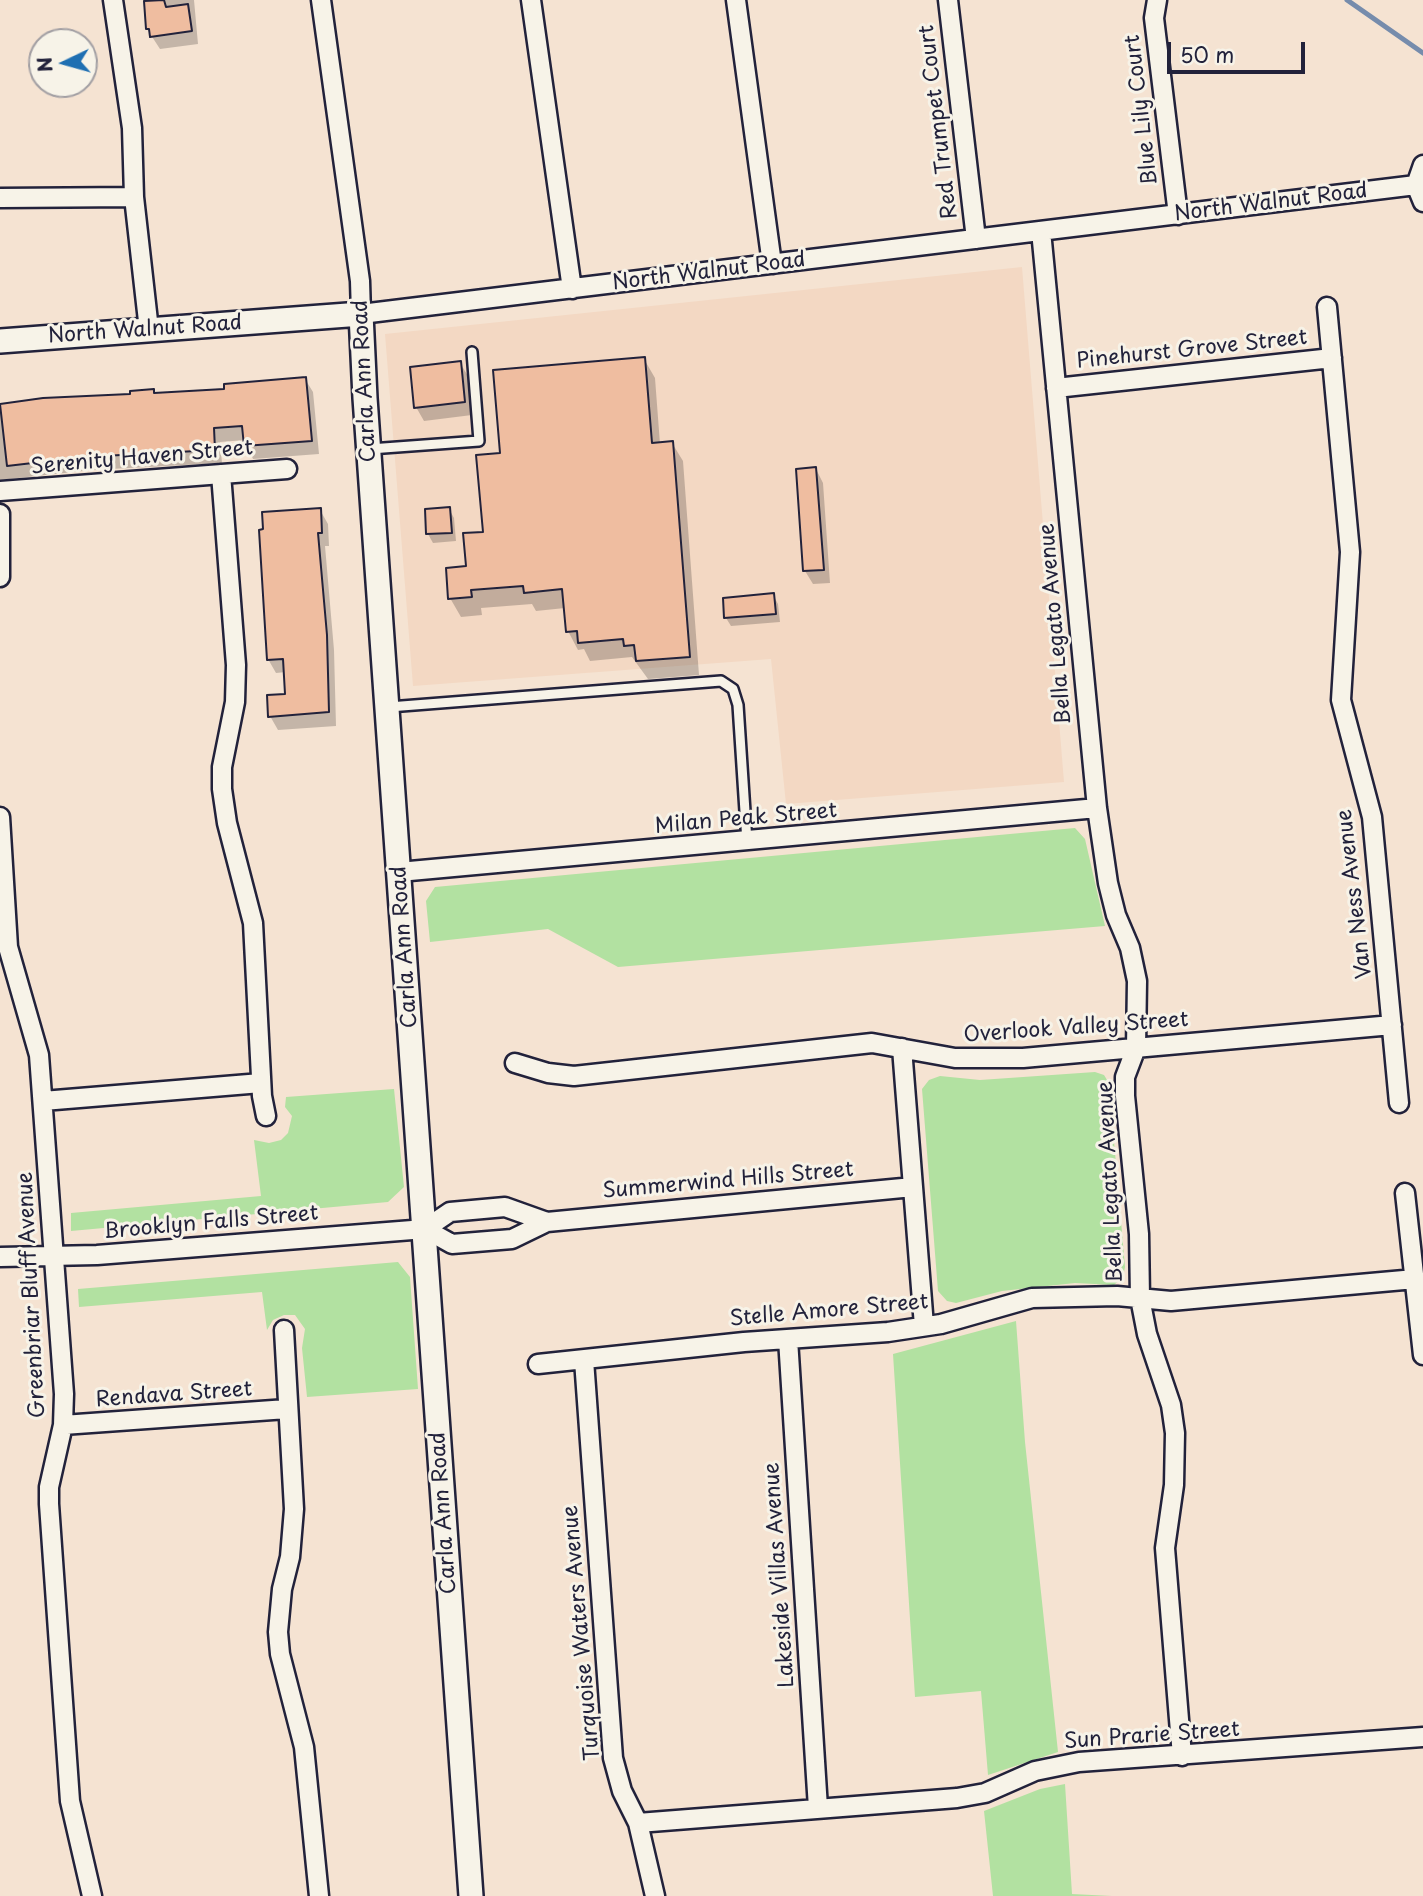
<!DOCTYPE html>
<html>
<head>
<meta charset="utf-8">
<style>
	body { margin:0 }
	#map { position:relative; width:1423px; height:1896px; overflow:hidden; background:#f5e3d2; font-family:"Playpen Sans",sans-serif }
	canvas { display:block }
	.north { position:absolute; left:28px; top:28px; width:70px; height:70px; box-sizing:border-box; background:#f7f3e8; border:2px solid #a29fa3; border-radius:50%; rotate:265deg; font-size:19px; font-weight:700; line-height:28px; text-align:center; color:#22223b }
	.north::after { content:''; display:block; margin:auto; width:24px; height:32px; background:#1f6fb2; clip-path:polygon(50% 0,100% 100%,50% 72%,0 100%) }
	.scale { position:absolute; left:1167px; top:42px; width:138px; height:32px; box-sizing:border-box; border:4px solid #22223b; border-top:0; padding-left:9px; font-size:21px; line-height:24px; white-space:nowrap; color:#22223b; -webkit-text-stroke:5px #f7f3e8; paint-order:stroke }
</style>
</head>
<body>
<div id="map">
<canvas width="1423" height="1896"></canvas>
<div class="north">N</div>
<div class="scale">50 m</div>
</div>
<script>
const g = document.querySelector('canvas').getContext('2d');
g.lineJoin = 'round';
function fillPath(path, color) { g.fillStyle = color; g.fill(path, 'evenodd'); }
const shape = rows => new Path2D(rows.map(r => 'M' + r).join(''));
function stroke(path, color, width, dash) { g.strokeStyle = color; g.lineWidth = width; g.lineCap = dash ? 'butt' : 'round'; g.setLineDash(dash || []); g.stroke(path); }
function label(font, color, halo, rows, align = 'center') {
  g.font = font + ' "Playpen Sans",sans-serif'; g.lineWidth = 6; g.setLineDash([]); g.textBaseline = 'middle'; g.strokeStyle = halo; g.fillStyle = color; for (const [text, x, y, turn = 0] of rows) {
    g.save(); g.translate(x, y); g.rotate((+turn || 0) * Math.PI / 180); g.textAlign = isNaN(turn) ? turn : align; if (halo) g.strokeText(text, 0, 0); g.fillText(text, 0, 0); g.restore();
  }
}
fillPath(shape([
	[1022,267,1064,782,786,804,771,659,413,686,385,334]
]), '#f3d8c3');
fillPath(shape([
	[1075,828,1085,839,1105,926,618,967,548,929,430,942,426,901,435,887],
	[1095,1072,1104,1075,1112,1088,1111,1107,1125,1267,1123,1277,1114,1285,1075,1283,1002,1291,956,1303,947,1301,938,1291,922,1089,929,1080,940,1076,980,1080],
	[394,1089,404,1187,388,1202,71,1231,71,1213,261,1196,254,1140,269,1143,281,1140,288,1133,292,1116,285,1107,286,1097],
	[398,1262,410,1277,418,1389,307,1397,302,1348,305,1329,295,1315,284,1315,273,1320,267,1330,262,1292,79,1307,78,1289],
	[1016,1321,1025,1442,1058,1752,988,1775,981,1691,915,1697,893,1354],
	[1065,1784,1072,1894,1112,1896,993,1896,984,1811,1040,1789]
]), '#b2e1a1');
fillPath(shape([
	[143,0,194,0,198,44,160,49,147,29],
	[644,359,655,378,660,444,672,443,683,461,699,675,648,679,632,657,590,661,584,649,578,650,568,631,565,608,536,611,532,604,481,608,482,615,461,617,450,598,485,533,501,455],
	[460,363,468,376,472,415,424,421,416,407],
	[305,379,313,392,319,454,253,459,245,440,220,442,222,463,92,470,0,480,0,406,43,400,132,396,153,391,155,395,226,390],
	[816,469,823,483,830,583,813,584,805,571],
	[449,509,454,518,456,541,433,543,428,534,426,511],
	[320,510,328,524,329,546,325,546,334,650,336,726,278,730,270,716,287,696,286,672,276,673,268,659],
	[773,595,778,604,780,622,731,626,726,618]
]), '#0003');
stroke(shape([
	[1347,0,1423,53]
]), '#768cac', 5);
const building = shape([
	[164,0,166,7,188,4,192,31,150,37,149,29,146,29,144,1,164,0],
	[645,357,652,443,673,441,690,657,636,661,634,645,624,646,623,639,578,643,577,631,566,632,562,589,524,593,523,586,471,590,472,597,448,599,446,568,466,566,463,533,483,532,476,455,500,453,493,370,645,357],
	[461,361,465,402,414,408,410,367,461,361],
	[306,377,312,441,244,446,242,426,214,428,215,450,84,457,7,466,0,404,43,398,130,394,130,391,154,389,154,393,224,389,224,384,306,377],
	[816,467,824,570,803,571,796,469,816,467],
	[450,507,452,533,426,534,425,509,450,507],
	[321,508,322,533,318,533,327,635,329,712,268,717,267,695,285,694,283,659,267,660,259,530,263,529,262,512,321,508],
	[774,593,776,614,724,618,723,598,774,593]
]);
fillPath(building, '#efbda0');
stroke(building, '#22223b', 2);
const service = shape([
	[370,449,479,441,472,352],
	[389,707,721,681,733,689,738,705,747,842]
]);
const minor = shape([
	[113,0,132,128,134,197,149,330],
	[321,0,360,281,361,314,1416,185],
	[531,0,572,289],
	[736,0,772,264],
	[948,0,976,239],
	[1157,0,1154,18,1178,215],
	[1423,165,1416,185,1423,202],
	[0,198,134,197],
	[1041,231,1097,808,1108,883,1116,915,1130,948,1137,981,1136,1048,1125,1077,1125,1096,1139,1234,1140,1298,1147,1334,1171,1405,1175,1433,1174,1485,1165,1548,1182,1756],
	[1327,307,1350,552,1341,700,1372,817,1399,1103],
	[1056,388,1332,358],
	[221,474,236,665,235,702,222,767,222,789,227,823,253,923,262,1096,266,1116],
	[0,491,287,469],
	[0,514,0,577],
	[0,817,8,947,39,1055,64,1394,63,1425,49,1487,49,1504,70,1801,92,1896],
	[399,872,1097,808],
	[902,1048,924,1326],
	[515,1063,548,1073,574,1076,872,1043,955,1058,1023,1058,1392,1025],
	[43,1101,261,1083],
	[1405,1193,1423,1355],
	[425,1229,452,1244,512,1239,547,1222,913,1187],
	[425,1229,450,1212,505,1207,547,1222],
	[0,1257,97,1255,425,1229],
	[284,1330,294,1509,290,1557,282,1589,278,1632,280,1654,304,1747,319,1896],
	[788,1339,818,1808],
	[584,1360,613,1758,622,1791,638,1823,655,1896],
	[538,1364,744,1342,888,1332,941,1324,1032,1298,1117,1296,1171,1301,1415,1279],
	[63,1425,287,1409],
	[638,1823,957,1798,985,1793,1035,1771,1079,1762,1423,1737]
]);
const tertiary = shape([
	[0,341,361,314,365,398,471,1896]
]);
stroke(service, '#22223b', 14);
stroke(minor, '#22223b', 23);
stroke(tertiary, '#22223b', 28);
stroke(service, '#f7f3e8', 9);
stroke(minor, '#f7f3e8', 18);
stroke(tertiary, '#f7f3e8', 23);
label('21px', '#22223b', '#f7f3e8', [
	["Blue Lily Court",1142,110,-97],
	["Red Trumpet Court",939,122,-97],
	["North Walnut Road",1271,203,-7],
	["North Walnut Road",709,272,-7],
	["North Walnut Road",145,330,-4],
	["Pinehurst Grove Street",1192,350,-6],
	["Carla Ann Road",365,381,-93],
	["Serenity Haven Street",142,458,-5],
	["Bella Legato Avenue",1056,624,-95],
	["Milan Peak Street",746,819,-5],
	["Van Ness Avenue",1355,894,-97],
	["Carla Ann Road",405,947,-94],
	["Overlook Valley Street",1076,1028,-4],
	["Summerwind Hills Street",728,1181,-5],
	["Bella Legato Avenue",1111,1182,-93],
	["Brooklyn Falls Street",211,1223,-5],
	["Greenbriar Bluff Avenue",32,1295,-93],
	["Stelle Amore Street",829,1311,-5],
	["Rendava Street",174,1395,-4],
	["Carla Ann Road",444,1513,-94],
	["Lakeside Villas Avenue",780,1575,-94],
	["Turquoise Waters Avenue",582,1633,-95],
	["Sun Prarie Street",1152,1736,-4]
]);
</script>
</body>
</html>
